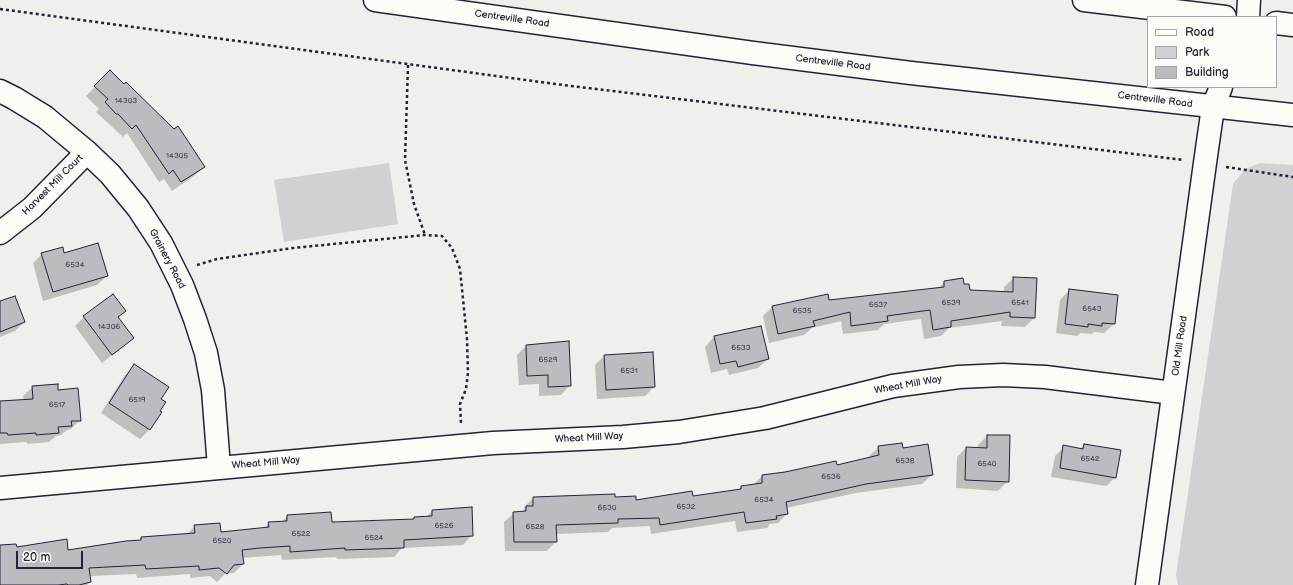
<!DOCTYPE html>
<html>
<head>
<meta charset="utf-8">
<style>
	body { margin:0 }
	#map { position:relative; width:1293px; height:585px; overflow:hidden; background:#f0efec; font-family:"Balsamiq Sans",sans-serif }
	canvas { display:block }
	.legend { position:absolute; left:1147px; top:16px; width:130px; height:72px; box-sizing:border-box; background:#fdfcf7; border:1px solid #a5a5ac; margin:0; padding:5px 7px; list-style:none; font-size:12px; color:#22223b }
	.legend li { display:flex; align-items:center; gap:8px; height:20px }
	.legend b { width:20px; border:1px solid #a5a5ac }
	.scale { position:absolute; left:16px; top:551px; width:67px; height:18px; box-sizing:border-box; border:2px solid #22223b; border-top:0; padding-left:5px; font-size:12px; line-height:14px; white-space:nowrap; color:#22223b; -webkit-text-stroke:3px #fdfcf7; paint-order:stroke }
</style>
</head>
<body>
<div id="map">
<canvas width="1293" height="585"></canvas>
<ul class="legend">
<li><b style="height:5px;background:#fdfcf7"></b>Road</li>
<li><b style="height:11px;background:#d2d1d1"></b>Park</li>
<li><b style="height:11px;background:#bcbcc0"></b>Building</li>
</ul>
<div class="scale">20 m</div>
</div>
<script>
const g = document.querySelector('canvas').getContext('2d');
g.lineJoin = 'round';
function fillPath(path, color) { g.fillStyle = color; g.fill(path, 'evenodd'); }
const shape = rows => new Path2D(rows.map(r => 'M' + r).join(''));
function stroke(path, color, width, dash) { g.strokeStyle = color; g.lineWidth = width; g.lineCap = dash ? 'butt' : 'round'; g.setLineDash(dash || []); g.stroke(path); }
function label(font, color, halo, rows, align = 'center') {
  g.font = font + ' "Balsamiq Sans",sans-serif'; g.lineWidth = 4; g.setLineDash([]); g.textBaseline = 'middle'; g.strokeStyle = halo; g.fillStyle = color; for (const [text, x, y, turn = 0] of rows) {
    g.save(); g.translate(x, y); g.rotate((+turn || 0) * Math.PI / 180); g.textAlign = isNaN(turn) ? turn : align; if (halo) g.strokeText(text, 0, 0); g.fillText(text, 0, 0); g.restore();
  }
}
fillPath(shape([
	[389,163,398,224,284,242,274,180],
	[1260,163,1293,165,1293,585,1178,585,1176,575,1233,184,1245,169]
]), '#d2d1d1');
fillPath(shape([
	[110,72,203,167,194,176,172,191,164,179,159,182,127,133,123,137,96,112,99,109,86,96],
	[42,254,64,254,107,276,97,285,43,301,33,263],
	[1014,278,1034,318,1025,327,1001,326,1002,321,949,328,941,336,924,339,921,319,884,324,878,330,843,334,841,321,812,328,804,335,769,343,763,316,772,307,938,289,944,282,962,280,963,286,970,291,1004,293,1004,287],
	[1069,290,1117,296,1114,324,1104,333,1094,332,1092,334,1080,333,1077,336,1056,333,1060,300],
	[0,303,24,322,15,331,0,337],
	[125,311,118,318,132,338,123,347,102,363,75,326,84,317],
	[714,337,768,359,758,368,729,375,727,369,711,373,705,347],
	[526,346,570,385,561,395,539,396,539,384,519,385,517,355],
	[604,356,654,387,645,396,597,399,595,365],
	[135,366,159,399,159,412,160,413,149,430,140,439,101,413,125,375],
	[33,387,57,391,80,420,71,429,67,430,61,435,56,436,49,442,27,444,27,442,0,444,0,402,24,400,23,396],
	[987,436,1008,481,998,491,956,488,957,457,966,448,978,448,978,445],
	[1084,445,1116,477,1106,486,1051,477,1055,456,1064,447,1080,449],
	[879,447,902,449,932,475,922,484,856,493,786,508,787,514,778,523,770,524,767,528,737,532,735,521,651,534,650,526,612,528,608,532,556,534,556,541,547,551,505,551,504,522,514,513,521,513,524,509,524,507,533,498,614,498,635,501,692,497,738,490,742,486,753,485,762,476,836,466,870,459,869,456],
	[432,511,472,535,463,545,402,548,394,557,337,559,336,557,282,560,281,555,242,558,243,564,234,573,225,574,217,582,210,576,190,578,190,574,137,578,136,574,89,576,90,582,87,585,0,585,0,547,67,551,138,541,142,538,186,535,195,526,220,533,264,528,269,523,282,522,287,516,331,523,412,520,414,518,426,517]
]), '#0003');
const building = shape([
	[110,70,124,84,126,82,174,129,178,126,205,167,181,182,173,170,169,174,136,125,132,129,118,114,116,114,105,102,108,99,94,86,110,70],
	[98,243,108,276,53,292,41,253,63,247,64,253,98,243],
	[1013,277,1037,278,1035,318,1010,317,1010,312,951,321,951,327,933,330,930,310,887,316,888,321,851,326,850,312,813,321,815,326,778,334,772,306,828,294,829,300,944,287,944,281,963,278,964,284,969,284,970,290,1013,292,1013,277],
	[1069,289,1118,295,1115,324,1102,323,1102,326,1088,324,1088,327,1065,324,1069,289],
	[113,294,126,311,118,317,134,338,112,355,83,316,113,294],
	[15,296,25,322,0,332,0,301,15,296],
	[761,326,769,359,738,367,736,361,720,364,714,336,761,326],
	[569,341,571,386,548,387,548,375,527,376,526,345,569,341],
	[653,352,655,387,606,390,604,355,653,352],
	[134,364,169,387,161,399,166,402,160,411,162,412,150,430,109,403,134,364],
	[58,384,58,390,78,388,81,421,71,421,72,426,58,427,59,433,36,435,36,433,8,435,7,433,0,433,0,401,33,399,32,386,58,384],
	[987,435,1010,435,1009,482,965,480,966,447,987,448,987,435],
	[902,443,903,448,928,444,933,475,866,484,786,502,788,514,776,516,777,519,746,523,744,512,660,525,659,518,618,519,618,523,556,525,557,542,514,542,513,512,526,511,526,506,533,506,533,497,615,494,615,497,636,496,636,500,692,491,693,496,741,489,741,486,762,483,762,475,785,472,836,461,837,465,879,455,878,446,902,443],
	[1084,444,1121,450,1116,478,1060,468,1063,445,1083,449,1084,444],
	[472,507,473,536,404,540,404,548,345,550,345,548,290,552,290,546,260,548,242,550,244,564,234,565,227,574,219,568,199,570,199,566,146,569,145,565,89,568,91,582,79,585,68,585,67,584,58,585,0,585,0,545,16,544,17,547,67,539,68,550,126,541,141,540,141,537,195,533,194,525,220,523,221,532,269,527,268,522,287,521,287,515,331,512,332,522,414,519,414,517,432,516,432,510,472,507]
]);
fillPath(building, '#bcbcc0');
stroke(building, '#22223b', 1);
const minor = shape([
	[1248,17,1249,0],
	[0,91,14,98,45,117,87,152,110,174,138,208,161,243,182,285,195,319,206,353,213,390,219,467],
	[0,233,32,208,87,152],
	[0,488,493,443,623,437,679,432,765,418,893,386,959,377,1003,375,1045,377,1173,393],
	[1147,585,1205,163,1213,107,1221,87]
]);
const highway = shape([
	[375,0,753,53,911,73,1293,115],
	[1084,0,1225,17],
	[1276,23,1293,25]
]);
stroke(minor, '#22223b', 25);
stroke(highway, '#22223b', 25);
stroke(shape([
	[0,9,563,85,1184,160],
	[408,65,405,160,414,204,425,235],
	[1226,167,1293,177],
	[197,265,217,259,293,248,425,235,442,236,452,248,460,269,467,339,468,373,466,389,460,404,461,423]
]), '#22223b', 2.5, [3, 3]);
stroke(minor, '#fdfcf7', 22);
stroke(highway, '#fdfcf7', 22);
label('8px', '#48485c', null, [
	["14303",126,101],
	["14305",177,156],
	["6534",75,265],
	["6539",951,303],
	["6541",1020,303],
	["6537",878,305],
	["6543",1092,309],
	["6535",802,311],
	["14306",109,327],
	["6533",741,348],
	["6529",548,360],
	["6531",629,371],
	["6519",137,400],
	["6517",57,405],
	["6542",1090,459],
	["6538",905,461],
	["6540",987,464],
	["6536",831,477],
	["6534",764,500],
	["6532",686,507],
	["6530",607,508],
	["6526",444,526],
	["6528",535,527],
	["6522",301,534],
	["6524",374,538],
	["6520",222,541]
]);
label('10px', '#22223b', '#fdfcf7', [
	["Centreville Road",512,19,8],
	["Centreville Road",833,63,7],
	["Centreville Road",1155,100,7],
	["Harvest Mill Court",53,185,-45],
	["Grainery Road",167,259,62],
	["Old Mill Road",1180,346,-82],
	["Wheat Mill Way",908,385,-10],
	["Wheat Mill Way",589,438,-3],
	["Wheat Mill Way",266,463,-5]
]);
</script>
</body>
</html>
